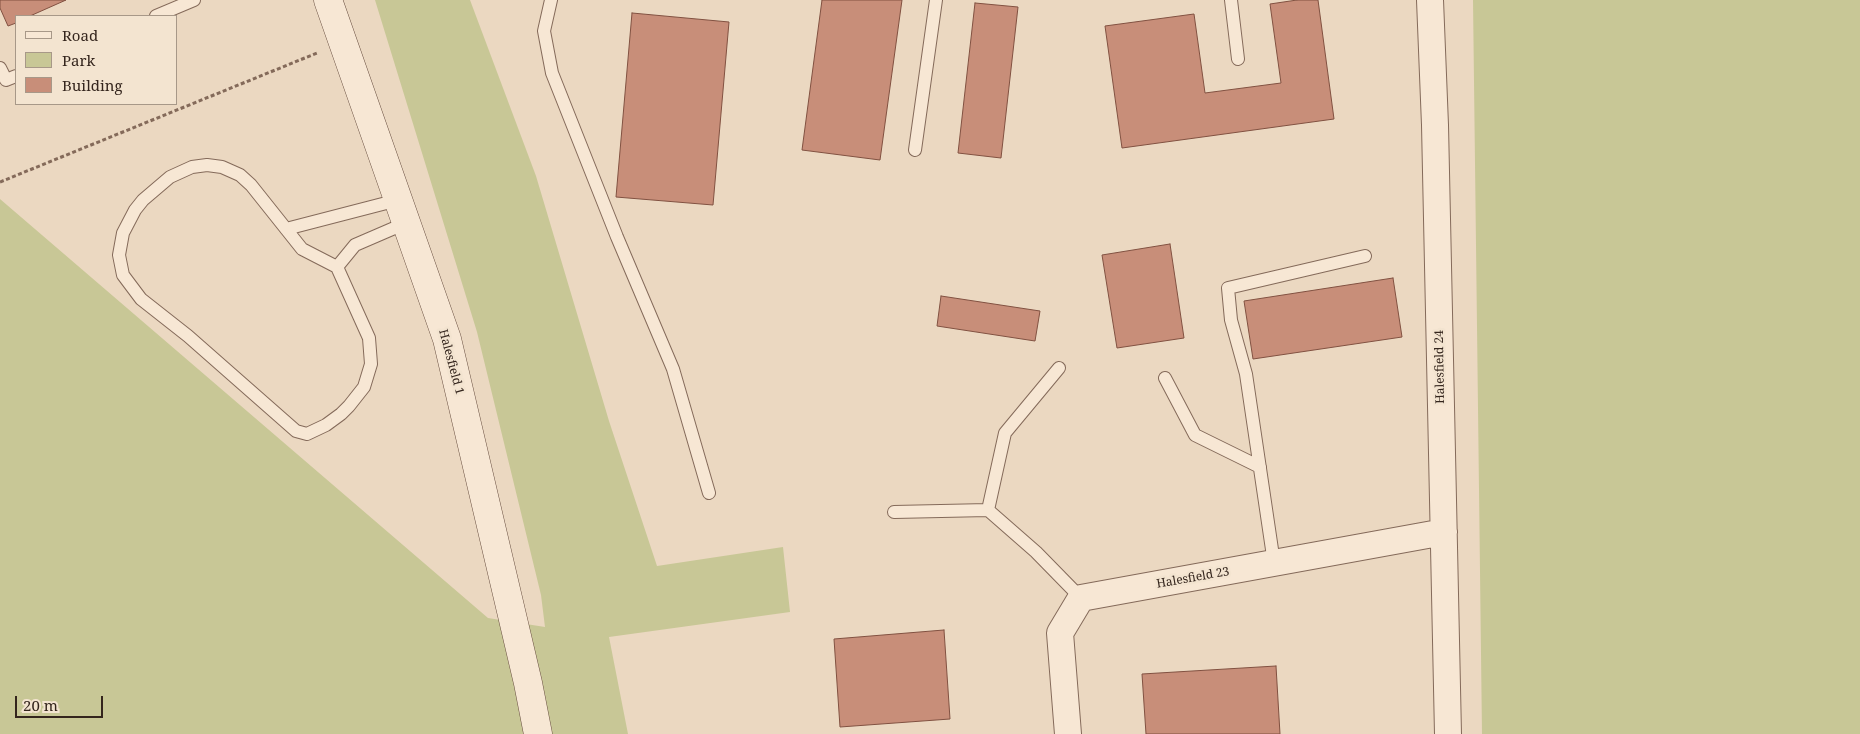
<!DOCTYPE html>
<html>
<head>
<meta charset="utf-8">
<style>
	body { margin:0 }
	#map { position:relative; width:1860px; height:734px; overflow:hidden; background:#ebd8c1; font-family:"Noto Serif",serif }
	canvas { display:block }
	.legend { position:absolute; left:15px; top:15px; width:162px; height:90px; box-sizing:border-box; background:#f3e4d0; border:1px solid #a79888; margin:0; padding:6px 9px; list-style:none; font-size:15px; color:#34251d }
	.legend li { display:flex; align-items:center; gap:10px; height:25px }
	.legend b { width:25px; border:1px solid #a79888 }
	.scale { position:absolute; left:15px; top:696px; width:88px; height:22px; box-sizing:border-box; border:2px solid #34251d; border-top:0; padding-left:6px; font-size:15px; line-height:18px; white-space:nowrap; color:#34251d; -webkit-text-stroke:4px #f3e4d0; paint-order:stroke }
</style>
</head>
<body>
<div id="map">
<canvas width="1860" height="734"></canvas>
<ul class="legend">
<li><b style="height:6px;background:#f7e7d4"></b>Road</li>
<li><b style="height:14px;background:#c8c796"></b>Park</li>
<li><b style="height:14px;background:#c88e79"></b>Building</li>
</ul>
<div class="scale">20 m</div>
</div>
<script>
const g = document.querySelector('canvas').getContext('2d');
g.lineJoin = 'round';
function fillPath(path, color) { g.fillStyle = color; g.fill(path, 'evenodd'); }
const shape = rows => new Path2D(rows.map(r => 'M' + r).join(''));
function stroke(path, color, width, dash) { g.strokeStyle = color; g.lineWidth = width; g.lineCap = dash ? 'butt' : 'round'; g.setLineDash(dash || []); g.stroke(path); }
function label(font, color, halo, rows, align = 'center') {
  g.font = font + ' "Noto Serif",serif'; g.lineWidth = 5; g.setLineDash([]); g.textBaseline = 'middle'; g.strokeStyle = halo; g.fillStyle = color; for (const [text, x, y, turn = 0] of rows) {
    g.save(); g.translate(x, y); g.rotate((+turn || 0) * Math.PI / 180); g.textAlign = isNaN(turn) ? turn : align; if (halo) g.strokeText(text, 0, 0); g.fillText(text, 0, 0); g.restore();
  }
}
fillPath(shape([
	[375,0,470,0,536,176,609,421,657,566,783,547,790,612,609,637,628,734,0,734,0,199,488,618,545,627,541,595,477,332],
	[1473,0,1860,0,1860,734,1482,734]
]), '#c8c796');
const building = shape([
	[0,0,66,0,30,16,16,16,16,23,8,26,0,8,0,0],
	[822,0,902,0,880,160,802,150,822,0],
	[1297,0,1318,0,1334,119,1122,148,1105,26,1194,14,1205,93,1281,83,1270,4,1297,0],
	[975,3,1018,7,1001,158,958,153,975,3],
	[632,13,729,22,713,205,616,197,632,13],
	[1170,244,1184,338,1117,348,1102,255,1170,244],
	[1393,278,1402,337,1253,359,1244,301,1393,278],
	[941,296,1040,311,1035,341,937,326,941,296],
	[944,630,950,719,840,727,834,639,944,630],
	[1276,666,1280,734,1146,734,1142,674,1276,666]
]);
fillPath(building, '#c88e79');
stroke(building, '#815141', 1);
const lane = shape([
	[551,0,544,31,552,73,617,237,673,369,709,493],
	[1231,0,1238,59],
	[156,16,194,0],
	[0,68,6,80,16,76],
	[915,150,936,0],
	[207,165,222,167,240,175,251,185,302,249,337,267,369,338,371,364,364,387,349,406,341,414,326,425,307,434,296,431,188,336,141,299,123,275,119,255,123,233,135,210,143,200,170,177,192,167,207,165],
	[286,229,398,200],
	[337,267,355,245,406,223],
	[1165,378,1195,435,1260,467],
	[988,510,1005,433,1059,368],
	[894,512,988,510,1036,552,1081,598],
	[1274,563,1246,374,1231,320,1228,288,1365,256]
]);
const street = shape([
	[1430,0,1435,125,1448,734],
	[1068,734,1060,633,1081,598,1444,532]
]);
const secondary = shape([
	[328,0,447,339,528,683,538,734]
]);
stroke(lane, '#846a5a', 14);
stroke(street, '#846a5a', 28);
stroke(secondary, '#654b3d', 29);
stroke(shape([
	[0,182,317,53]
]), '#846a5a', 3, [4, 2.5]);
stroke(lane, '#f7e7d4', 12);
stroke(street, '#f7e7d4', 26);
stroke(secondary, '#f7e7d4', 28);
label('12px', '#34251d', '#f3e4d0', [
	["Halesfield 1",451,362,75],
	["Halesfield 24",1440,367,-91],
	["Halesfield 23",1193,578,-10]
]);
</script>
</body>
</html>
